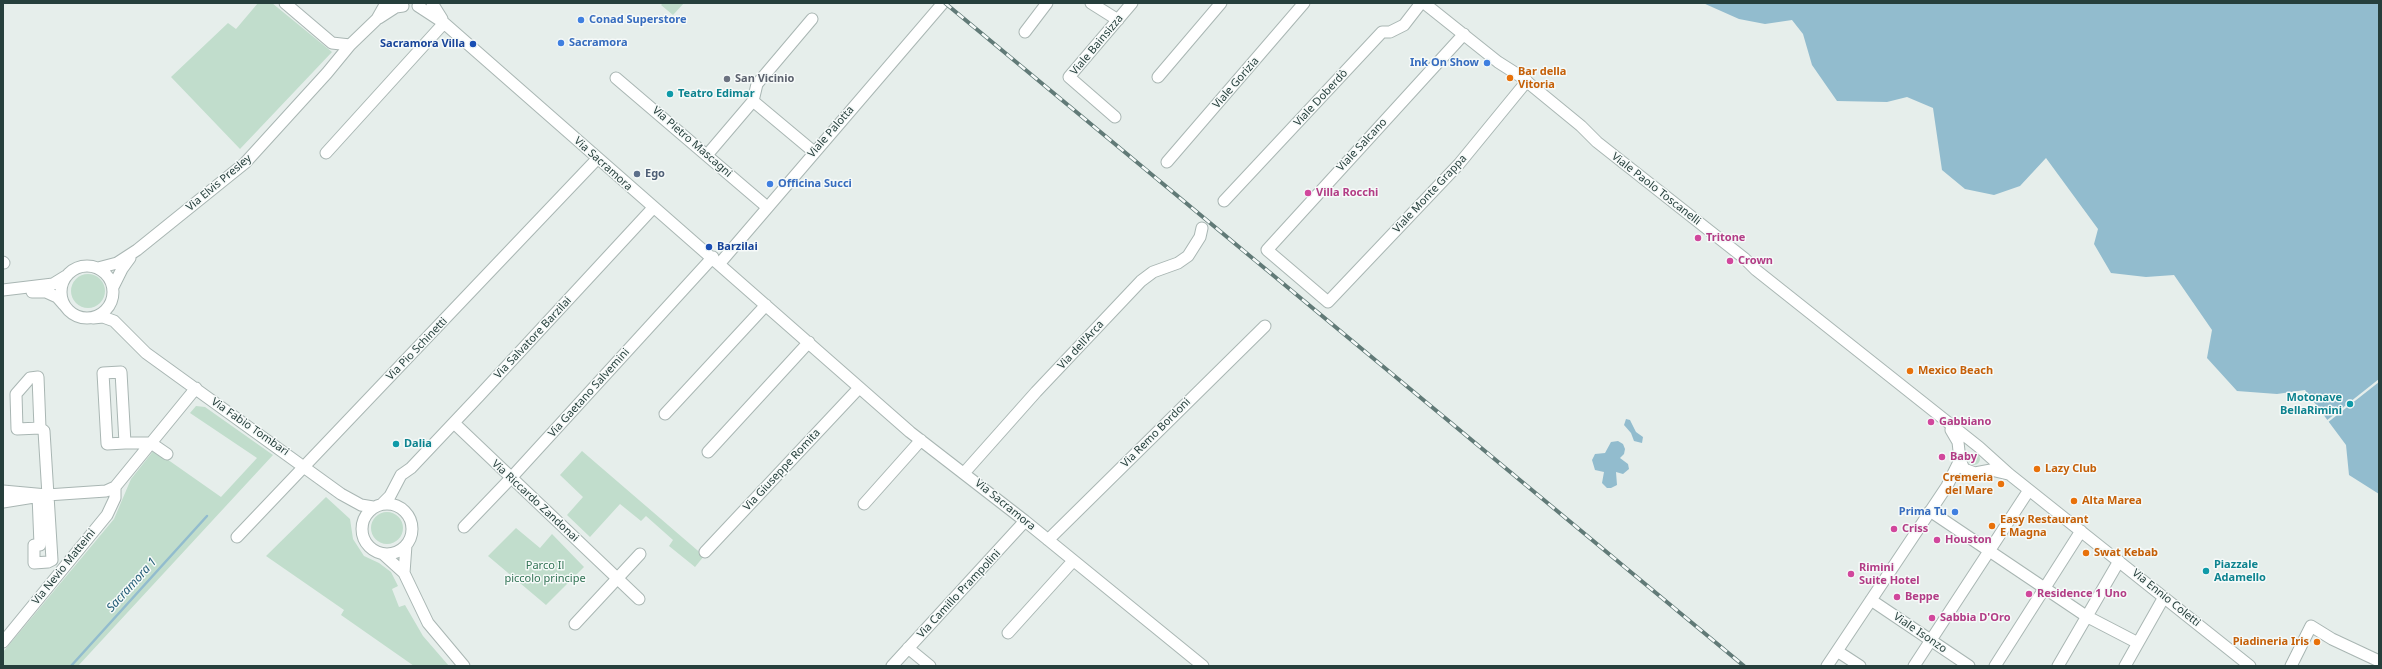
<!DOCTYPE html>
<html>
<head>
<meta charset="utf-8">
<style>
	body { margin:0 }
	#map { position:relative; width:2382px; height:669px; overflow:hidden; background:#e6eeeb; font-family:"Noto Sans",sans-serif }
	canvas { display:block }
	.frame { position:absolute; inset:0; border:4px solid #263f3c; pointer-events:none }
</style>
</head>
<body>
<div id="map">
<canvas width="2382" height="669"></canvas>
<div class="frame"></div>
</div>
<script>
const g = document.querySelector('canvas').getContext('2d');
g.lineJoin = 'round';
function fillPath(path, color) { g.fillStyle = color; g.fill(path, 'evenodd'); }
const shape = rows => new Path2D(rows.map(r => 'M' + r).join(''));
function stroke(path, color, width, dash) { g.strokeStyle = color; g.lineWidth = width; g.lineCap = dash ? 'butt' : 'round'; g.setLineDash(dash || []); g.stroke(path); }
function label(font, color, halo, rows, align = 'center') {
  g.font = font + ' "Noto Sans",sans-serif'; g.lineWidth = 3; g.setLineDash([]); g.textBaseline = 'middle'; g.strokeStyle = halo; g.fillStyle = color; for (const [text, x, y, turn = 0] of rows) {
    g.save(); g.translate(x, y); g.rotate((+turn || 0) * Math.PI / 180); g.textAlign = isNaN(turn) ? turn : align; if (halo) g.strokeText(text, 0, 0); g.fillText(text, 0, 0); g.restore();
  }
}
fillPath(shape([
	[258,3,272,3,332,52,240,149,171,77,228,23,236,29],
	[663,3,684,3,673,15,661,5],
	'71 291a17 17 0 1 1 34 0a17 17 0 1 1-34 0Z',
	[196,406,205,407,273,455,78,666,3,666,3,652,114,519,131,479,154,450,221,497,257,458,190,413],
	[582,451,704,556,695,567,669,546,673,540,646,516,641,521,620,504,590,537,567,515,583,497,560,475],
	'1968 459a6 6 0 1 1 12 0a6 6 0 1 1-12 0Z',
	[326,497,350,519,353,539,364,556,379,563,391,572,398,586,392,589,399,607,405,605,423,636,449,666,414,666,341,615,344,610,266,556],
	'371 528a16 16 0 1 1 32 0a16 16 0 1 1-32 0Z',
	[516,528,540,548,552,534,584,567,546,605,488,556]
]), '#c1ddcc');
fillPath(shape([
	[1703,3,2379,3,2379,494,2349,475,2346,445,2305,390,2277,394,2237,391,2207,358,2212,330,2174,275,2146,277,2111,273,2094,244,2098,229,2046,158,2020,186,1994,195,1965,189,1942,170,1933,108,1907,97,1887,102,1837,101,1812,65,1803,34,1792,20,1765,24,1739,19],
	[1626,419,1630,420,1636,432,1643,437,1642,443,1634,441,1631,433,1624,425],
	[1618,441,1623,444,1625,449,1624,454,1620,458,1628,464,1629,469,1623,474,1616,472,1617,485,1611,488,1607,488,1602,483,1604,472,1595,470,1592,460,1595,454,1605,453,1611,442]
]), '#92bcce');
fillPath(shape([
	[2379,379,2379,382,2327,423,2326,421]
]), '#e6eeeb');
stroke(shape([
	[71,666,207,516]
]), '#92bcce', 2.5);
const minor = shape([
	[285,3,332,43,350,45],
	[432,3,442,19],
	[1091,3,1118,20],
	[1424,3,1498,62,1520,76,1581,126,1597,142,1744,258,1756,270,1979,447,2009,474,2250,666],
	[418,6,444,23,910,432,1025,521,1203,666],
	[379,18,396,7,403,6],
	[1025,32,1047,3],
	[1464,34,1267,250,1328,302,1459,164,1527,81],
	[1158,77,1221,3],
	[616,78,767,207],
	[753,101,814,152],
	[1115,117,1069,77,1132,3],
	[326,153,444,23],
	[707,155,753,101,757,84,812,19],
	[1167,162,1304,3],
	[1224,201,1382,32,1390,32,1404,25,1421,3],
	[3,262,4,263],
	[720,263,943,3],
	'61 292a26 26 0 1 1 52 0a26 26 0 1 1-52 0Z',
	[98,268,117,263,137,250,245,163,327,73,350,45,377,19,386,3],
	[113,287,122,269,130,258],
	[3,290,53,284,66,276],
	[32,292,46,292,57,297,64,305],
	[93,318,103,317,114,321,146,353,341,494,361,505,373,507],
	[665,414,766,305],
	[454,423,639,599],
	[1951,430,1958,442,1960,460,1964,469,1975,473,1991,470,2008,474],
	[125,443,107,444,103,373,121,372,125,443,151,443,167,454],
	[708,452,809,342],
	[964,473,1036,392,1141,281,1153,272,1178,263,1188,256,1200,237,1202,228],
	[3,491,47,495,106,491,115,487,196,388],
	[38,495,40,545,34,545,34,563,48,562,52,560,44,431,40,428,38,377,30,378,16,394,17,429,40,428],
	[3,502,34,497],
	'362 529a25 25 0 1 1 50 0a25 25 0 1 1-50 0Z',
	[382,504,390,496,401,475,411,468,479,396,653,208],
	[864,504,921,440],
	[1930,511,2086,616,2138,643],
	[464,527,511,478,713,257],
	[237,537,597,159],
	[1048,540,1265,326],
	[705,552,859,388],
	[383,554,404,573,428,623,464,666],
	[404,573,406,545],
	[1871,600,1969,666],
	[575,624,640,554],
	[1008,633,1073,561],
	[3,642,107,515,115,498,115,487],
	[908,648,930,666],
	[1837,651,1860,666],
	[892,666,1025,521],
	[1827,666,1947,486,1960,460],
	[1914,666,2029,490],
	[1995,666,2081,531],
	[2058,666,2119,561],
	[2125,666,2164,597],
	[2291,666,2311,626,2332,639,2379,661]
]);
stroke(minor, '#a9b6b3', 13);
stroke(minor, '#fff', 11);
const rail = shape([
	[945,3,1744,666]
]);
stroke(rail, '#617a77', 4);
stroke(rail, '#f6faf9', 2.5, [8]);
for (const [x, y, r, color] of [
	[581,20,4,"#3f7fe0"],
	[561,43,4,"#3f7fe0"],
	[473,44,4,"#1a4fb4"],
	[1487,63,4,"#3f7fe0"],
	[1510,78,4,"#e8710a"],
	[727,79,4,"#6b7280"],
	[670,94,4,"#0f9aa8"],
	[637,174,4,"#5c6f8a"],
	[770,184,4,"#3f7fe0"],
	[1308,193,4,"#d1479c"],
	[1698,238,4,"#d1479c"],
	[709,247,4,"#1a4fb4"],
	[1730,261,4,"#d1479c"],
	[1910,371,4,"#e8710a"],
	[2350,404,4,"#0f9aa8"],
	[1931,422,4,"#d1479c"],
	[396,444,4,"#0f9aa8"],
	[1942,457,4,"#d1479c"],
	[2037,469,4,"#e8710a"],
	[2001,484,4,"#e8710a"],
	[2074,501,4,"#e8710a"],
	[1955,512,4,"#3f7fe0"],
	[1992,526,4,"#e8710a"],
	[1894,529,4,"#d1479c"],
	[1937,540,4,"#d1479c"],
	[2086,553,4,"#e8710a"],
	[2206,571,4,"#0f9aa8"],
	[1851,574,4,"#d1479c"],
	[2029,594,4,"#d1479c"],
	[1897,597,4,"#d1479c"],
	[1932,618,4,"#d1479c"],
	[2317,642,4,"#e8710a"]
]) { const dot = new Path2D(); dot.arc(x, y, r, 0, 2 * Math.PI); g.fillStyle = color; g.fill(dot); stroke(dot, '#f6faf9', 1.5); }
label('bold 11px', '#366cbe', '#f6faf9', [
	["Conad Superstore",589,20],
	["Sacramora",569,43],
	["Ink On Show",1479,63,"right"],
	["Officina Succi",778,184],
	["Prima Tu",1947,512,"right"]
], 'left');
label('bold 11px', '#164399', '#f6faf9', [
	["Sacramora Villa",465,44],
	["Barzilai",717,247,"left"]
], 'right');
label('11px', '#263f3c', '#f6faf9', [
	["Viale Bainsizza",1097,45,-50],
	["Viale Gorizia",1236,83,-49],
	["Viale Doberdò",1321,98,-47],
	["Viale Palotta",831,132,-49],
	["Via Pietro Mascagni",692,142,41],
	["Viale Salcano",1362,145,-47],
	["Via Sacramora",603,164,42],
	["Via Elvis Presley",219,183,-40],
	["Viale Paolo Toscanelli",1656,189,38],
	["Viale Monte Grappa",1430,194,-47],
	["Via Salvatore Barzilai",533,338,-47],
	["Via dell'Arca",1081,345,-47],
	["Via Pio Schinetti",417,349,-46],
	["Via Gaetano Salvemini",589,393,-48],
	["Via Fabio Tombari",250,427,35],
	["Via Remo Bordoni",1156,433,-45],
	["Via Giuseppe Romita",782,470,-47],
	["Via Riccardo Zandonai",535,501,43],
	["Via Sacramora",1005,505,39],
	["Via Nevio Matteini",64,567,-51],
	["Via Camillo Prampolini",959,594,-47],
	["Via Ennio Coletti",2166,598,39],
	["Viale Isonzo",1920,633,34]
]);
label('bold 11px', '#c56008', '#f6faf9', [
	["Bar della",1518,72],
	["Vitoria",1518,85],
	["Mexico Beach",1918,371],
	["Lazy Club",2045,469],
	["Cremeria",1993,478,"right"],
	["del Mare",1993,491,"right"],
	["Alta Marea",2082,501],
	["Easy Restaurant",2000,520],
	["E Magna",2000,533],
	["Swat Kebab",2094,553],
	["Piadineria Iris",2309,642,"right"]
], 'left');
label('bold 11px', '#5b616d', '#f6faf9', [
	["San Vicinio",735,79]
], 'left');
label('bold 11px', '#0d838f', '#f6faf9', [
	["Teatro Edimar",678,94],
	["Motonave",2342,398,"right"],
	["BellaRimini",2342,411,"right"],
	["Dalia",404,444],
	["Piazzale",2214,565],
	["Adamello",2214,578]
], 'left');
label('bold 11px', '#4e5e75', '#f6faf9', [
	["Ego",645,174]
], 'left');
label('bold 11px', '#b23c85', '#f6faf9', [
	["Villa Rocchi",1316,193],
	["Tritone",1706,238],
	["Crown",1738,261],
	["Gabbiano",1939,422],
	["Baby",1950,457],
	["Criss",1902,529],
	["Houston",1945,540],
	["Rimini",1859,568],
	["Suite Hotel",1859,581],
	["Residence 1 Uno",2037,594],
	["Beppe",1905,597],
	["Sabbia D'Oro",1940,618]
], 'left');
label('11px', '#327355', '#f6faf9', [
	["Parco Il",545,566],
	["piccolo principe",545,579]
]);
label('italic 12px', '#235d77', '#f6faf9', [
	["Sacramora 1",132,585,-48]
]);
</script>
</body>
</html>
